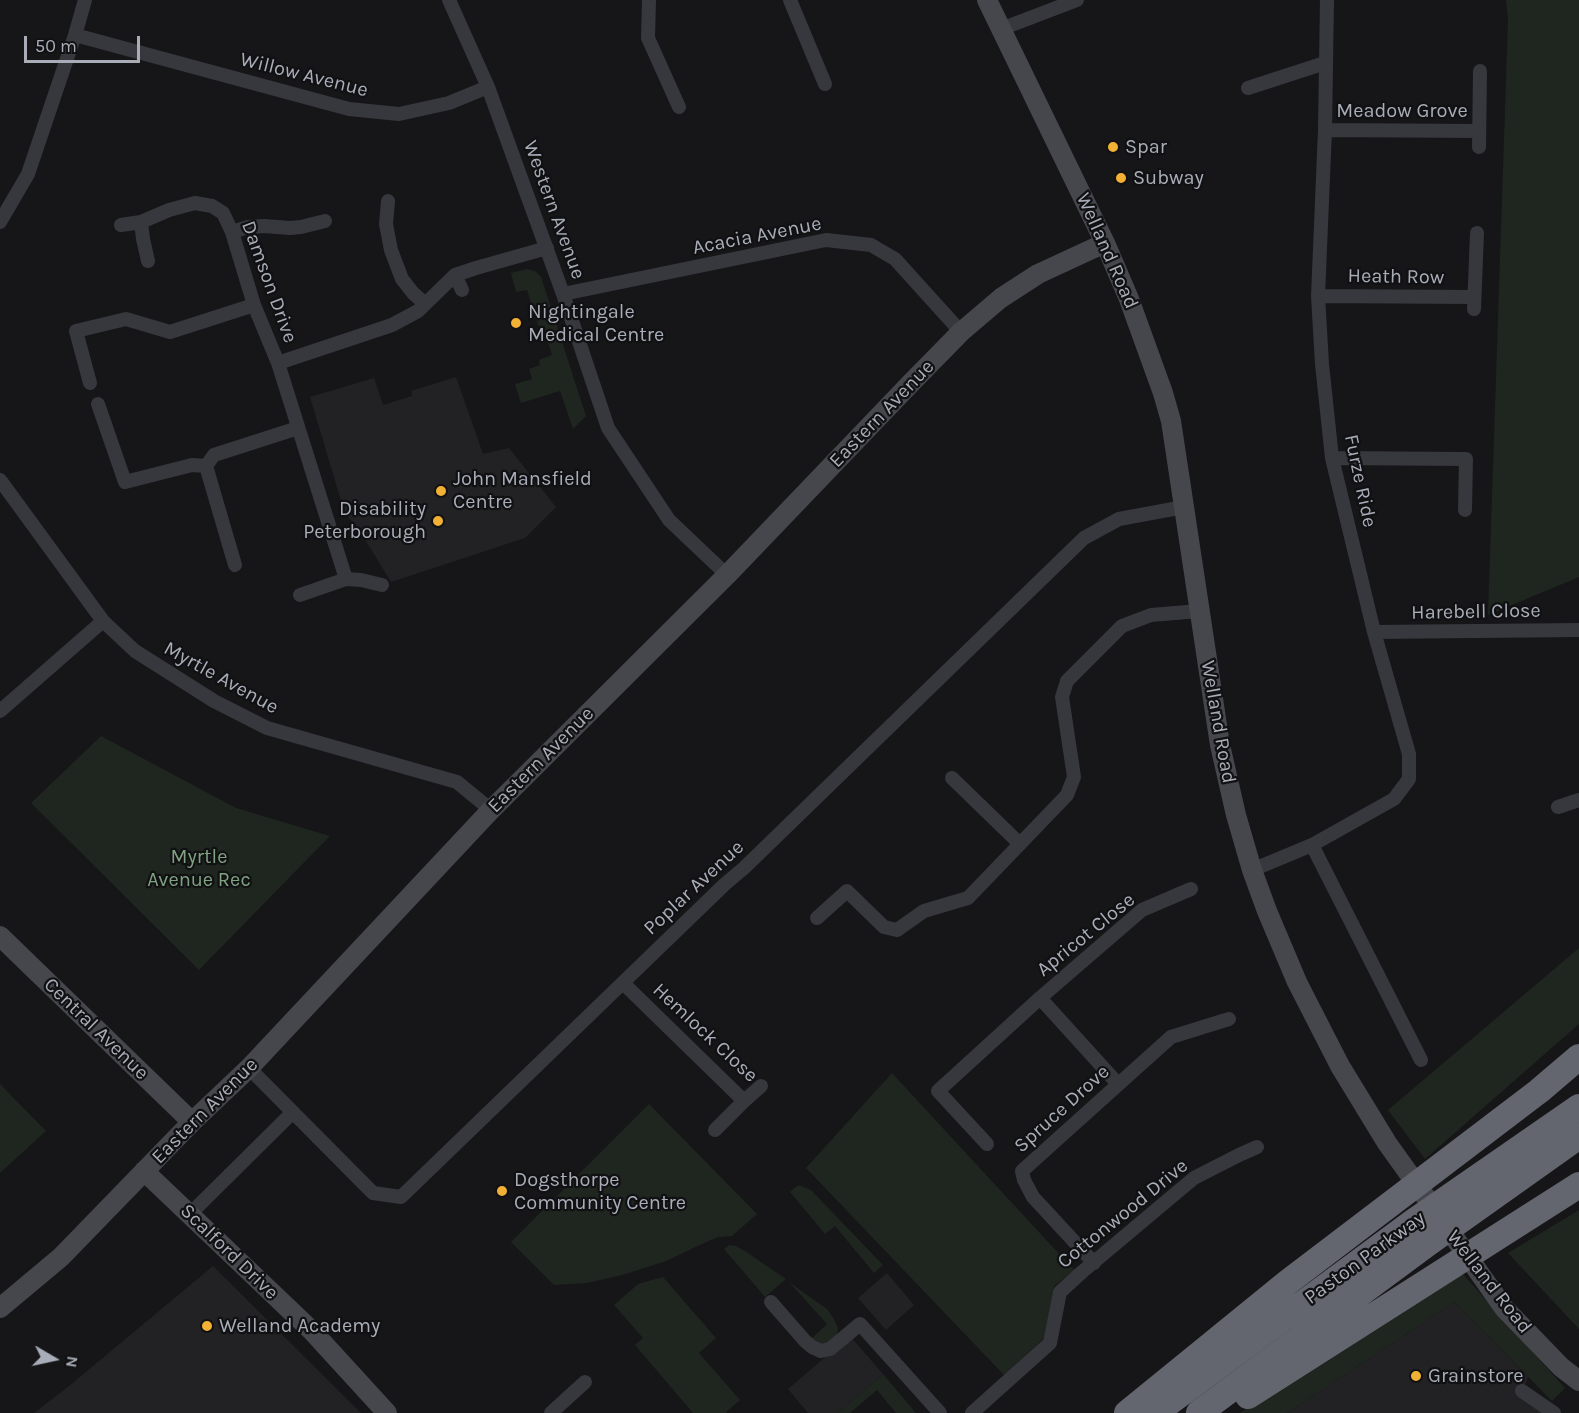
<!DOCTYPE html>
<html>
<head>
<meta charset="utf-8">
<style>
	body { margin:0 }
	#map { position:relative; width:1579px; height:1413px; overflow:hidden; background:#161618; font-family:Karla,sans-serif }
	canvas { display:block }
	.north { position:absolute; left:24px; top:1329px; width:60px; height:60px; -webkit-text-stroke:4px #111113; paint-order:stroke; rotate:99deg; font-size:16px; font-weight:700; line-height:24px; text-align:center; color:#a8adb8 }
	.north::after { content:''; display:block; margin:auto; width:21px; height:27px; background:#a8adb8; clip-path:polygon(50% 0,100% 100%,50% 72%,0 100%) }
	.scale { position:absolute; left:24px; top:36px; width:116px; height:27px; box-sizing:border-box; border:3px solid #a8adb8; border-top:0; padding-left:8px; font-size:18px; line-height:21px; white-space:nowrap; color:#a8adb8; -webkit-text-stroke:4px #111113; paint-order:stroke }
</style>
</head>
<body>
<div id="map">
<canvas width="1579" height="1413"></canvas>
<div class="north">N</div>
<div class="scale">50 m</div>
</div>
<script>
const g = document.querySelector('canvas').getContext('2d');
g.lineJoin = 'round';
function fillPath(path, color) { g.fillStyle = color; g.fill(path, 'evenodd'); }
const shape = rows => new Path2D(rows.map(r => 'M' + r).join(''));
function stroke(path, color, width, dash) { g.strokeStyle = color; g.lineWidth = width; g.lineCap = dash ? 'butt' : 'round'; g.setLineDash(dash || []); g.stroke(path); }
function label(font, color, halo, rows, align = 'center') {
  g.font = font + ' Karla,sans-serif'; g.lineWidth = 4.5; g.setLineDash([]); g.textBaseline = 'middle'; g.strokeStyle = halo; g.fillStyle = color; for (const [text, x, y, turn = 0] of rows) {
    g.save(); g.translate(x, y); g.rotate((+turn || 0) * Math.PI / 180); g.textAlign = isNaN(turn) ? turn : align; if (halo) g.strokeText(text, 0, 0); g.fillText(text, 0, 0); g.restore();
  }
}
fillPath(shape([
	[456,377,483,454,509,448,556,507,525,538,391,582,358,528,345,514,310,397,374,378,383,405,412,396,411,391],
	[213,1266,361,1413,34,1413,69,1386],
	[887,1273,914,1305,886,1330,858,1298],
	[1454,1302,1528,1377,1523,1391,1554,1413,1287,1413],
	[850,1336,883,1374,838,1413,808,1413,788,1389]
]), '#222225');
fillPath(shape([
	[1506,0,1579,0,1579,577,1488,615,1508,20],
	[527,269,535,271,541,277,586,416,573,429,560,391,521,403,515,384,532,379,529,369,540,365,539,360,552,355,545,333,541,334,527,290,516,292,511,273],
	[101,736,236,808,330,836,199,970,31,803],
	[1579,948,1579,1024,1425,1159,1388,1110],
	[892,1073,1074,1270,1054,1286,1045,1337,1004,1375,806,1168],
	[0,1084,46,1131,0,1173],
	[649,1104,757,1214,732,1236,718,1237,702,1244,666,1261,626,1274,587,1283,554,1285,511,1242],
	[797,1186,801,1186,811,1190,883,1265,874,1273,835,1226,825,1234,790,1192],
	[1579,1210,1579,1329,1508,1253],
	[729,1245,736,1246,745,1251,786,1279,765,1297,724,1249],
	[1461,1272,1565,1388,1552,1401,1454,1302,1287,1413,1240,1413],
	[663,1277,716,1338,699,1353,740,1400,726,1412,727,1413,693,1413,635,1345,643,1338,614,1305,638,1284],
	[789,1282,827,1309,834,1319,838,1328,837,1334,829,1342,825,1344,818,1344,811,1339,827,1324],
	[883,1374,916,1413,896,1413,877,1390,850,1413,838,1413]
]), '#1e261f');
stroke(shape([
	[449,0,488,87,563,294,608,428,669,520,727,575],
	[649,0,648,38,679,107],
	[790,0,825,84],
	[1001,29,1077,0],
	[75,35,349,109,399,114,449,103,488,87],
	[1248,88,1325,63],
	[1325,130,1479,131],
	[1479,147,1480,71],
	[388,201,386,224,391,250,402,279,413,293,425,304],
	[0,222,28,174,75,35,85,0],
	[141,222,143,239,148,261],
	[121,225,141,222,169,210,195,203,212,206,223,213,232,232,254,305,278,363,392,325,418,311,455,275,476,268,547,248],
	[232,232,248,227,264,226,290,228,301,227,325,221],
	[455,275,462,290],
	[563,294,826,240,871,245,895,259,961,332],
	[1318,296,1474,297],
	[1474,309,1477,233],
	[278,363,346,579],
	[90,383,76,331,126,319,170,332,254,305],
	[98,404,125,482,192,465,206,466,214,455,298,428],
	[1332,458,1466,459,1465,510],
	[206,466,235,565],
	[0,480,103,621,135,651,214,701,267,728,457,782,491,810],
	[300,595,346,579,361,580,382,585],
	[1374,632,1579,630],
	[0,711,103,621],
	[952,778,1020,844],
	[1558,807,1579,800],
	[1312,845,1421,1060],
	[1252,870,1312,845,1394,799,1409,779,1409,754,1374,632,1332,458,1322,364,1318,296,1325,130,1327,0],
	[817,918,847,891,884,927,897,930,924,911,968,898,1067,795,1074,777,1062,697,1067,681,1122,626,1151,615,1199,611],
	[623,983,744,1101,761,1086],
	[1040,998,1118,1084],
	[249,1068,373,1193,401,1197,725,884,744,868,1084,538,1119,519,1184,507],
	[715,1130,744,1101],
	[987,1144,938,1091,1040,998,1142,910,1191,889],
	[190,1214,293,1112],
	[1094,1263,1033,1197,1024,1180,1022,1171,1171,1037,1229,1019],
	[771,1302,805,1341,812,1347,821,1351,830,1349,860,1324,940,1413],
	[1522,1391,1554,1413],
	[551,1413,585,1382],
	[972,1413,1050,1343,1060,1292,1082,1272,1194,1178,1239,1155,1257,1147]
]), '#37383d', 14);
stroke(shape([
	[987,0,1105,243,1129,299,1163,393,1171,421,1220,745,1236,815,1252,870,1267,911,1297,982,1340,1066,1387,1143,1442,1220,1504,1308,1561,1367,1579,1381],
	[0,936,192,1122],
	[144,1171,312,1331,387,1413],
	[0,1308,61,1257,192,1122,249,1068,491,810,727,575,909,385,961,332,1001,298,1038,274,1105,243]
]), '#45474d', 20);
stroke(shape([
	[1248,1396,1579,1185],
	[1127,1413,1288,1282,1539,1091,1579,1057],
	[1155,1413,1413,1222,1579,1107],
	[1199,1413,1427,1244,1579,1136]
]), '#63666e', 26);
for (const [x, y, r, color] of [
	[1113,147,6,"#f2b134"],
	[1121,178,6,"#f2b134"],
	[516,323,6,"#f2b134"],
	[441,491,6,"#f2b134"],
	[438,521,6,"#f2b134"],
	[502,1191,6,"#f2b134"],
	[207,1326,6,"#f2b134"],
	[1416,1376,6,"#f2b134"]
]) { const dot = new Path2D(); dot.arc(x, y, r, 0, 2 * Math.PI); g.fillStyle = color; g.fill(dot); stroke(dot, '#111113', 2); }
label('20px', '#a8adb8', '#111113', [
	["Willow Avenue",304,75,14],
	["Meadow Grove",1402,111],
	["Western Avenue",554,210,70],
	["Acacia Avenue",757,236,-11],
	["Welland Road",1107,251,66],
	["Heath Row",1396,277,1],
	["Damson Drive",269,282,70],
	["Eastern Avenue",882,414,-46],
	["Furze Ride",1360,481,78],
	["Harebell Close",1476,612,-1],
	["Myrtle Avenue",221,678,29],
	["Welland Road",1218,722,80],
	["Eastern Avenue",541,760,-45],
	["Poplar Avenue",694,888,-43],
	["Apricot Close",1086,935,-39],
	["Central Avenue",96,1029,44],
	["Hemlock Close",705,1033,43],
	["Spruce Drove",1062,1109,-42],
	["Eastern Avenue",205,1111,-45],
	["Cottonwood Drive",1123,1214,-39],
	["Scalford Drive",229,1252,44],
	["Paston Parkway",1365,1258,-36],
	["Welland Road",1489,1282,52]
]);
label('20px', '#a8adb8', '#111113', [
	["Spar",1125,147],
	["Subway",1133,178],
	["Nightingale",528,312],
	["Medical Centre",528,335],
	["John Mansfield",453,479],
	["Centre",453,502],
	["Disability",426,509,"right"],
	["Peterborough",426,532,"right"],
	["Dogsthorpe",514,1180],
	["Community Centre",514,1203],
	["Welland Academy",219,1326],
	["Grainstore",1428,1376]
], 'left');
label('20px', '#7fa381', '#111113', [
	["Myrtle",199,857],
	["Avenue Rec",199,880]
]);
</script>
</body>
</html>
